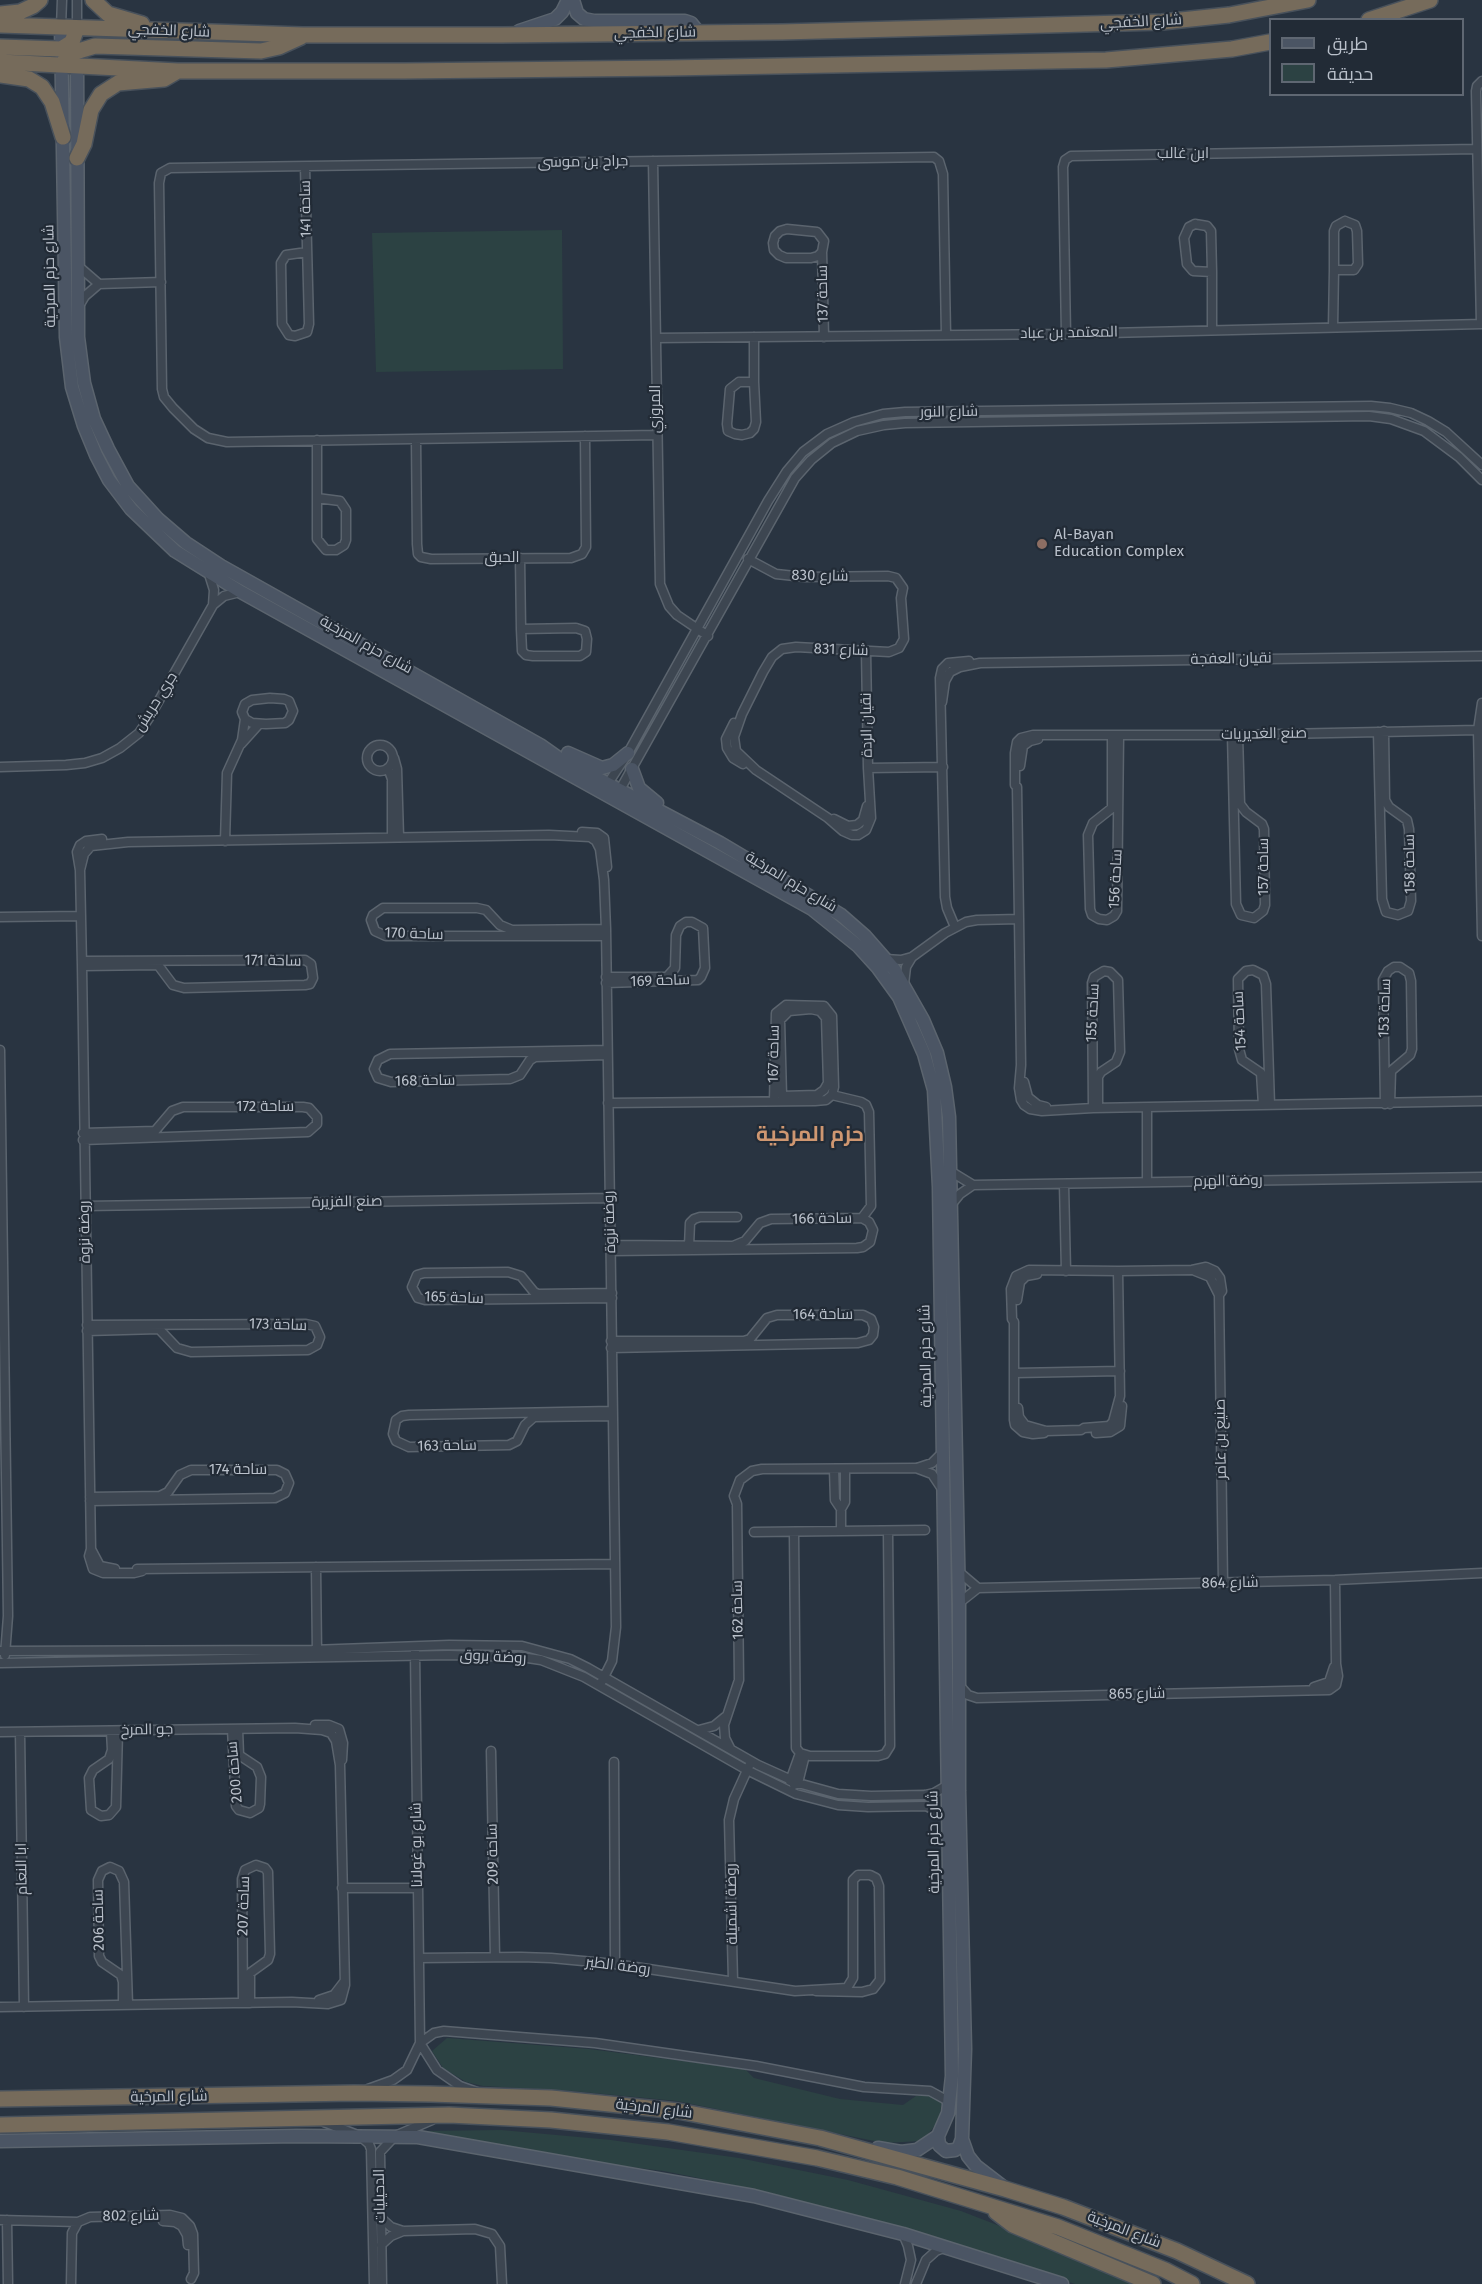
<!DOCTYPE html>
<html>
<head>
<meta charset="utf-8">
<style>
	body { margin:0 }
	#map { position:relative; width:1482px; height:2284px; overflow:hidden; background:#293441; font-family:"Fira Sans",Cairo,sans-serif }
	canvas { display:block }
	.legend { position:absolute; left:1269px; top:18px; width:195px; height:78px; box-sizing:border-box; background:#222b36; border:2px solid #5f6772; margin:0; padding:8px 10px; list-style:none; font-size:18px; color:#bac1cb }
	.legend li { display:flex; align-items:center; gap:12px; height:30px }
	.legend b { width:30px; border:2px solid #5f6772 }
</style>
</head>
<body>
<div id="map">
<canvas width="1482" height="2284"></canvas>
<ul class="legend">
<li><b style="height:8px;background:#4b5564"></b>طريق</li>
<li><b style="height:16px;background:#2c4243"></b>حديقة</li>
</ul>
</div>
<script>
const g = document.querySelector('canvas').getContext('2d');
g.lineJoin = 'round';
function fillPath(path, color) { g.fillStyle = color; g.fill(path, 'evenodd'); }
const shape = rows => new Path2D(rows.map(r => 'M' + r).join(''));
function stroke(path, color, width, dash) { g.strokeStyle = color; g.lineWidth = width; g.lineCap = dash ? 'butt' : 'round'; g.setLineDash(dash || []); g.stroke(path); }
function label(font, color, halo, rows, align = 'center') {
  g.font = font + ' "Fira Sans",Cairo,sans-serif'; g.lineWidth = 4.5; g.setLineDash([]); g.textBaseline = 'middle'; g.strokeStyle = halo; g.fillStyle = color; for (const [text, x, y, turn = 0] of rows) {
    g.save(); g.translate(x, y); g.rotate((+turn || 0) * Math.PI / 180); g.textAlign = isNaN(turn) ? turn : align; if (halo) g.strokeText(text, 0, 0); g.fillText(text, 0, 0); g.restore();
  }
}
fillPath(shape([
	[562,230,563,369,376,372,372,233],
	[447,2038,589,2049,745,2069,754,2078,840,2099,903,2105,916,2096,932,2095,942,2100,939,2121,922,2141,884,2143,677,2101,572,2091,483,2086,466,2082,443,2068,432,2051],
	[501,2130,611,2140,739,2158,848,2180,961,2211,1090,2261,1142,2284,1075,2284,912,2231,762,2191,664,2171,565,2159,425,2136,424,2131]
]), '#2c4243');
const street = shape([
	[77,0,77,28],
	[61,27,62,0],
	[653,161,660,584,669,606,677,615,708,636],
	[305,167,309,324,307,332,295,336,289,335,282,324,281,263,286,255,307,252],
	[1345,221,1355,225,1357,231,1358,264,1354,270,1334,270,1334,231,1336,226,1345,221],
	[1195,224,1207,226,1211,231,1212,272,1193,271,1187,264,1184,238,1189,227,1195,224],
	[787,229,817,232,824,241,822,252,818,256,811,258,786,258,779,255,774,250,773,243,775,236,780,231,787,229],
	[822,252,824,337],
	[77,265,99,284],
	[1212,272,1212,329],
	[79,306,85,296,99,284,161,282],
	[1481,324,1476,91,1477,86,1482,81],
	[1333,327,1334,270],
	[1066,334,1063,167,1065,160,1071,156,1476,149],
	[754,337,754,382],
	[656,338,1066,334,1482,324],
	[739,382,754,382,756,422,754,429,750,433,742,435,735,434,728,431,727,424,730,389,739,382],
	[657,435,227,442,208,438,194,429,173,408,164,397,162,389,159,183,161,173,170,168,934,157,939,161,943,174,946,335],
	[416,439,417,544,418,554,421,557,431,559,571,558,582,554,586,547,585,436],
	[317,440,317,498],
	[317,498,340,501,346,510,346,540,344,545,336,550,326,550,317,539,317,498],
	[520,558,521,629],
	[748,559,776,574,804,577,888,576,896,578,903,588,901,598,904,639,899,648,889,652,796,647,782,649,772,657,763,672,742,714,734,737,736,751,756,770,828,818,843,831,852,835,858,835,866,830,871,818,868,768,866,651],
	[209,574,214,590,213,605],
	[576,628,585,631,587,639,586,652,580,656,533,656,526,655,522,651,521,629,576,628],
	[270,698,284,699,289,701,293,711,289,720,285,723,266,724,252,723,245,719,242,712,245,704,252,700,270,698],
	[942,702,945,681,950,672,960,667,980,663,1482,656],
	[1482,703,1478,730,1482,936],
	[734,723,726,739,727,748,733,758,743,764],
	[1478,730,1232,735,1033,735,1021,738,1017,742,1015,753,1015,785,1017,787,1019,919,1021,1065,1019,1088,1021,1100,1024,1105,1030,1109,1042,1111,1093,1108,1482,1101],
	[1378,732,1382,899,1386,912,1398,915,1408,911,1411,901,1409,829,1407,820,1389,807,1385,800,1384,731],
	[1232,735,1236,904,1241,915,1254,918,1263,911,1265,905,1264,829,1262,824,1246,812,1240,804,1238,735],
	[1112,736,1112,808,1093,823,1088,835,1090,909,1092,915,1099,919,1107,920,1114,916,1117,911,1119,736],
	[241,744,259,724],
	'367 758a13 13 0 1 1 26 0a13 13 0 1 1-26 0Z',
	[394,758,397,769,399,837],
	[1020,766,1023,746,1030,741,1038,739],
	[0,767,66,765,85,763,102,758,120,748,139,733,149,718,213,605,224,596,240,592],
	[388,768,392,779,392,837],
	[868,768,943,767],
	[605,788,628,753,768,501,787,471,803,452,827,434,854,422,883,414,905,412,1371,406,1390,408,1411,413,1428,421,1446,432,1482,465],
	[617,795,795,478,811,460,832,443,857,431,884,425,905,423,1369,416,1391,419,1424,431,1459,457,1482,480],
	[834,819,848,826,857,825,863,820,867,806],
	[582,832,597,833,604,838,607,867],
	[102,839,86,841,80,845,77,852,80,870,82,966,91,1549,89,1556,93,1569,103,1573,134,1573,142,1571],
	[225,841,227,773,242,740,245,719],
	[80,870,84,854,91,846,128,842,549,835,590,837,596,841,600,849,604,880,606,929,616,1627,612,1661,600,1685],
	[0,917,81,916],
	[955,927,947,908,945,897,940,678,942,669,948,663,969,661],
	[606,929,512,930,500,925,486,910,477,908,383,908,373,915,371,920,375,931,386,936,606,936],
	[885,959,901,960,912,957,945,933,966,922,977,920,1019,919],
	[82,961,305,960,311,964,313,978,310,984,305,985,184,988,173,985,158,965,82,966],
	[606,983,698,980,701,977,705,968,703,928,692,922,686,922,680,926,676,935,675,968,667,977,606,977],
	[904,984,906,967,912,957],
	[811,1009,820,1011,826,1018,828,1083,824,1090,817,1095,782,1096,780,1020,789,1011,811,1009],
	[0,1050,8,1616,5,1655],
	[607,1050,390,1054,378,1060,374,1069,378,1078,391,1082,510,1079,520,1075,530,1060,535,1057,607,1055],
	[1024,1082,1028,1097,1038,1105,1046,1107],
	[832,1095,861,1102,866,1105,869,1112,871,1206,862,1218],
	[608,1103,815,1101,826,1100,832,1095,834,1087,832,1016,824,1006,786,1005,776,1013,774,1101],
	[1385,1104,1383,980,1388,971,1394,967,1400,967,1409,973,1411,981,1412,1049,1410,1055,1391,1071,1390,1104],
	[1263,1105,1261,1073,1242,1060,1239,1049,1238,979,1246,971,1253,970,1263,975,1266,984,1270,1105],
	[1093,1108,1092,983,1094,977,1104,971,1110,972,1118,980,1120,1052,1116,1062,1101,1072,1098,1077,1098,1108],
	[1147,1108,1147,1182],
	[83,1140,308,1132,317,1124,317,1117,309,1108,303,1107,183,1107,172,1111,155,1131,83,1133],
	[950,1171,973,1185,1482,1177],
	[1064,1184,1066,1271],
	[951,1205,960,1194,973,1185],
	[85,1206,609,1198],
	[611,1245,733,1246,745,1241,760,1223,771,1219,862,1218,869,1222,873,1230,870,1242,863,1247,857,1248,611,1251],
	[689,1246,690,1223,694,1219,700,1217,737,1217],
	[1195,1271,1210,1277,1219,1295],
	[612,1293,538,1294,534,1292,521,1276,508,1272,424,1273,417,1275,412,1287,418,1298,425,1300,612,1298],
	[1017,1300,1020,1282,1026,1276,1037,1274],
	[87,1325,306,1324,315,1326,320,1337,317,1345,308,1350,191,1352,177,1348,159,1329,87,1331],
	[611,1341,744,1341,750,1339,767,1318,777,1315,863,1315,871,1319,874,1327,873,1335,869,1340,858,1343,611,1348],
	[1015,1373,1120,1371],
	[1018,1408,1019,1417,1025,1425,1046,1431,1081,1430,1084,1428,1109,1426,1113,1422,1120,1396,1118,1271],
	[612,1411,409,1415,402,1416,396,1420,393,1434,396,1441,409,1447,509,1445,517,1441,525,1425,534,1417,612,1416],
	[1046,1431,1044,1433,1033,1434,1023,1432,1015,1425,1014,1420,1014,1322,1012,1319,1011,1289,1016,1276,1029,1270,1118,1271,1192,1270,1206,1267,1215,1271,1220,1278,1222,1291,1219,1295,1223,1583],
	[1096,1433,1110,1432,1120,1426,1122,1406],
	[917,1468,932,1463,942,1453],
	[834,1469,835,1500,841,1509],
	[90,1497,160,1496,168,1492,180,1475,191,1470,277,1470,285,1474,289,1483,285,1493,275,1498,90,1501],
	[841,1531,841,1509,845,1502,845,1469],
	[754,1532,925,1530],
	[794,1532,796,1748,800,1753,810,1756,878,1756,885,1754,890,1746,888,1531],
	[91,1549,100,1566,115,1569],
	[316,1567,317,1654],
	[137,1569,615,1564],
	[958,1571,978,1588,1335,1580,1482,1573],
	[959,1603,978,1588],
	[0,1651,312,1650,449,1645,522,1646,570,1659,588,1668,758,1765,798,1783,838,1794,871,1796,925,1795,934,1793,948,1785],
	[0,1663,449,1655,521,1657,541,1660,584,1677,747,1770,796,1794,838,1805,868,1807,926,1806,949,1817],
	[960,1686,968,1695,977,1698,1329,1690,1336,1685,1338,1676,1336,1664,1335,1580],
	[1314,1687,1329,1682,1334,1667],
	[315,1725,329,1725,339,1729,343,1743,342,1760],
	[232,1729,236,1806,239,1810,250,1813,259,1808,260,1804,261,1777,257,1767,239,1755,238,1729],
	[699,1730,714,1726,725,1717],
	[111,1731,112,1750,109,1759,93,1770,89,1778,91,1810,101,1816,109,1815,116,1807,118,1731],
	[0,1732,295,1728,322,1730,331,1733,336,1741,340,1765,345,1985,341,2000,328,2004,292,2002,0,2007],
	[20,1732,24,2007],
	[730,1748,725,1738,724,1725,739,1680,737,1504,734,1496,740,1480,752,1471,762,1469,916,1468,932,1474,942,1489],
	[491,1751,495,1957],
	[614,1762,615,1964],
	[790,1781,800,1753],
	[794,1785,798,1783,805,1755],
	[342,1888,418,1888],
	[419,1958,521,1957,551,1958,615,1964,795,1991,847,1988,853,1978,853,1880,858,1875,870,1875,876,1878,879,1886,880,1980,873,1989,862,1992,816,1991],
	[733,1981,729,1820,734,1799,749,1766],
	[319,2000,334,1995,344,1982],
	[243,2003,242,1879,245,1870,256,1865,265,1868,268,1872,270,1954,268,1960,250,1973,250,2003],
	[123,2005,123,1982,121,1975,102,1962,99,1956,98,1880,102,1871,110,1867,119,1871,124,1882,128,2005],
	[420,2043,434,2033,444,2031,595,2043,756,2066,864,2087,930,2091,950,2102],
	[420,2043,437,2070,460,2086,477,2092],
	[368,2089,393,2080,407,2070,420,2043,415,1653],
	[324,2122,360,2136,369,2144,371,2149,374,2284],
	[381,2218,391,2227,403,2231,475,2229,492,2234,500,2246,502,2284],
	[0,2220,78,2222],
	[7,2220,8,2284],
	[163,2221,175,2222,182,2226,187,2235,188,2245],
	[903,2234,908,2246,911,2260,905,2284],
	[381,2245,391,2236,403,2231],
	[71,2284,72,2233,78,2222,90,2217,170,2215,182,2218,190,2226,193,2234,194,2273,191,2279],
	[382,2284,380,2152,395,2136,432,2120],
	[916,2284,926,2260,936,2251,946,2247]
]);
const secondary = shape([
	[573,0,577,13,584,19,594,21,685,21,691,23,699,33],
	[61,27,66,337,72,387,84,426,96,455,109,480,131,509,175,551,241,592,812,909,858,946,878,968,899,997,924,1054,934,1090,939,1187,952,2076,948,2113,938,2136,917,2150,901,2152,878,2148],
	[519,31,555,19,562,12,568,0],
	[77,57,78,307,78,337,84,383,94,419,108,449,128,486,158,519,186,543,221,566,540,745,557,757,720,843,841,915,865,936,894,969,923,1020,937,1053,945,1087,949,1117,959,1603,959,1791,965,2049,962,2139,968,2156,976,2166,1002,2186],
	[568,753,602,768,613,765,628,753],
	[632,769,639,788,657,803],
	[938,2136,939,2145,946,2151,955,2150,959,2147,962,2139],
	[0,2141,297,2136,418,2137,754,2196,903,2234,1062,2284]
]);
const highway = shape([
	[93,0,108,14,142,24],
	[0,14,20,12,33,6,40,0],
	[1369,20,1430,0],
	[0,25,303,35,501,35,782,32,1162,22,1229,15,1308,0],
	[0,47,61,49,72,42,77,28],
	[0,62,178,71,404,71,669,68,1106,60,1232,49,1270,42],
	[61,65,72,53,95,46,261,51,279,47,301,37],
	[0,75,29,79,42,87,52,102,63,137],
	[77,158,84,144,91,110,101,94,118,83,164,79,176,72],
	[0,2099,354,2093,430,2094,551,2098,678,2111,820,2138,1005,2189,1063,2207,1177,2251,1247,2284],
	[0,2125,449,2115,551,2120,668,2132,817,2158,897,2177,1058,2227,1165,2270,1192,2284],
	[996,2212,1013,2225,1153,2284]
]);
stroke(street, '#5b646e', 11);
stroke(secondary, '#5b646e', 15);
stroke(highway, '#48515b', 18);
stroke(street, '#3d4651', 8);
stroke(secondary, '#4b5564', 12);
stroke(highway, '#766b5b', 15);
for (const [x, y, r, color] of [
	[1042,544,6,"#8d6e63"]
]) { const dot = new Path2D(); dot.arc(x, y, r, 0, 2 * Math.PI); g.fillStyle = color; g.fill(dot); stroke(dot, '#222b36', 2); }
label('15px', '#bac1cb', '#222b36', [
	["شارع الخفجي",1141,22,-3],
	["شارع الخفجي",169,31,2],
	["شارع الخفجي",655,33,-1],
	["ابن غالب",1183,154],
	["جراح بن موسى",583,162,-1],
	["ساحة 141",306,209,-91],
	["شارع حزم المرخية",50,276,-91],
	["ساحة 137",823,294,-91],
	["المعتمد بن عباد",1069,333,-1],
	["المروزي",656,409,-90],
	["شارع النور",949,412,-1],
	["الحبق",502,558],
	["شارع 830",820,576,1],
	["شارع حزم المرخية",366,645,29],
	["شارع 831",841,650,2],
	["نقيان العفجة",1231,659,-1],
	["جري حريش",156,702,-58],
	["نقيان الردة",867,725,-91],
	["صنع الغديريات",1264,734,-1],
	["ساحة 158",1410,864,-91],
	["ساحة 157",1264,867,-90],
	["ساحة 156",1116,879,-87],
	["شارع حزم المرخية",791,882,31],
	["ساحة 170",414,934,2],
	["ساحة 171",273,961,1],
	["ساحة 169",660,981,-2],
	["ساحة 153",1385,1008,-88],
	["ساحة 155",1093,1013,-87],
	["ساحة 154",1240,1021,-93],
	["ساحة 167",774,1054,-89],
	["ساحة 168",425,1081,-1],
	["ساحة 172",265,1107],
	["روضة الهرم",1228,1181,-1],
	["صنع الفزيرة",347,1202,-1],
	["ساحة 166",822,1219,-1],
	["روضة نزوة",610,1222,-92],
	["روضة نزوة",85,1232,-91],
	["ساحة 165",454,1298,2],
	["ساحة 164",823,1315],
	["ساحة 173",278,1325,2],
	["شارع حزم المرخية",926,1356,-91],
	["صنيع بن عامر",1221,1439,-91],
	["ساحة 163",447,1446,-1],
	["ساحة 174",238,1470],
	["شارع 864",1230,1583,-1],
	["ساحة 162",738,1610,-91],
	["روضة بروق",493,1657,3],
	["شارع 865",1137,1694,-1],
	["جو المرخ",147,1730,-1],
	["ساحة 200",235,1772,-95],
	["شارع حزم المرخية",934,1842,-91],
	["شارع بو غولانا",417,1845,-91],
	["ساحة 209",493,1854,-91],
	["ابا النعام",22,1869,-91],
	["روضة اشميلة",732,1904,-91],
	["ساحة 207",244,1906,-88],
	["ساحة 206",99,1920,-91],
	["روضة الطير",618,1966,7],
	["شارع المرخية",169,2097,-1],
	["شارع المرخية",654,2109,7],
	["الدحيليات",380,2196,-91],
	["شارع 802",131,2216,-1],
	["شارع المرخية",1124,2230,21]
]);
label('15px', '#bac1cb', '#222b36', [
	["Al-Bayan",1054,535],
	["Education Complex",1054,552]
], 'left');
label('bold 21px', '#cf9771', '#222b36', [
	["حزم المرخية",810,1135]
]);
</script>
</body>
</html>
